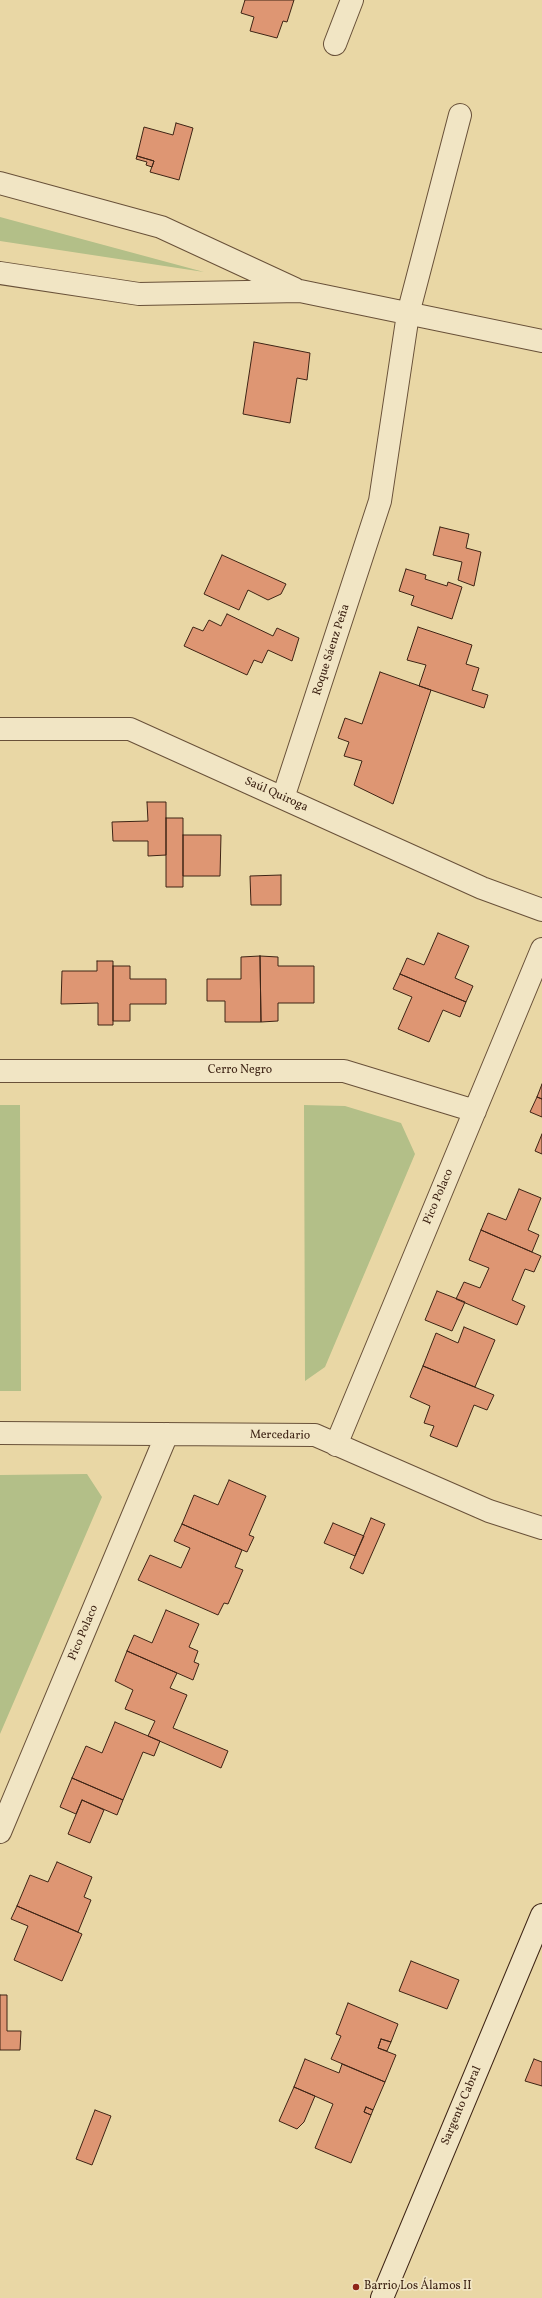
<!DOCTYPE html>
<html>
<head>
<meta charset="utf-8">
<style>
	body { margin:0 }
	canvas { display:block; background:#e9d7a5 }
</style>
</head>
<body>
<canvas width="542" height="2298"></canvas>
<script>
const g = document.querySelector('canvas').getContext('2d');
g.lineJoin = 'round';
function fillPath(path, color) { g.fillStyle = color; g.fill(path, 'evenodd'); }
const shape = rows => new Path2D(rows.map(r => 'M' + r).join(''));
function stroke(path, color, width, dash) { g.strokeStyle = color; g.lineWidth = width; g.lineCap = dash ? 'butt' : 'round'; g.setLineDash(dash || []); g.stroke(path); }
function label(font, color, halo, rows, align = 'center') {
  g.font = font + ' Vollkorn,serif'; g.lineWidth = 3.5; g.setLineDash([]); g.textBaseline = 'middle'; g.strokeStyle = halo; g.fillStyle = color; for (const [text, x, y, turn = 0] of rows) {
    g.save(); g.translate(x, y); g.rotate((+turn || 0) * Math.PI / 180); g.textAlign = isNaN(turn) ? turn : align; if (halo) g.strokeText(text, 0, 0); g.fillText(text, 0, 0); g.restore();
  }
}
fillPath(shape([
	[0,217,204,272,0,241],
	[0,1105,20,1105,21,1391,0,1391],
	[304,1105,345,1106,401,1123,415,1154,325,1367,305,1381],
	[87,1474,102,1497,0,1734,0,1475]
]), '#b3bf88');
const building = shape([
	[245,0,294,0,287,22,283,21,277,38,250,31,254,17,241,13,245,0],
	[176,123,193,128,179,180,150,172,154,161,137,156,144,127,173,135,176,123],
	[137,156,154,161,152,167,146,165,147,162,136,159,137,156],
	[254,342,310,353,307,380,297,378,290,423,243,414,254,342],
	[440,527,469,534,466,548,481,552,474,586,458,580,462,562,433,555,440,527],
	[222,555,286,584,281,594,268,600,248,590,239,610,204,594,222,555],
	[406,569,426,575,425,579,447,586,448,582,462,587,452,619,411,605,414,596,399,591,406,569],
	[227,614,273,636,277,628,299,638,292,661,268,650,262,663,254,660,247,675,184,646,193,627,203,631,209,620,221,626,227,614],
	[418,627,472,645,466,664,479,668,472,690,488,695,484,708,419,686,426,665,407,660,418,627],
	[380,672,431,690,393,804,354,785,362,761,344,756,349,742,338,738,345,718,362,724,380,672],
	[147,802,166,802,166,855,148,856,148,841,113,841,112,822,148,821,147,802],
	[166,818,183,818,183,887,166,887,166,818],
	[183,835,221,835,220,876,183,876,183,835],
	[281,875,281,905,251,905,250,876,281,875],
	[438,933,469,946,455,978,473,986,466,1002,400,974,407,958,424,965,438,933],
	[260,956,278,957,278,966,314,966,314,1003,278,1003,278,1021,261,1022,260,956],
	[260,956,261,1022,225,1022,225,1001,207,1001,207,979,241,979,241,957,260,956],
	[97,961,113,961,113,1025,98,1025,98,1003,61,1004,62,971,97,971,97,961],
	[113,966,130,966,130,979,166,979,166,1004,130,1004,130,1021,113,1021,113,966],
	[400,974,466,1002,460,1017,443,1010,429,1042,398,1029,412,997,393,989,400,974],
	[542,1084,542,1099,537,1097,542,1084],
	[537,1097,542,1099,542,1117,530,1112,537,1097],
	[542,1134,542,1154,535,1151,542,1134],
	[519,1189,541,1198,528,1230,539,1235,532,1252,481,1230,488,1213,506,1220,519,1189],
	[481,1230,541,1256,534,1272,525,1269,512,1300,525,1306,517,1325,456,1299,464,1282,480,1288,489,1268,469,1260,481,1230],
	[437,1291,465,1302,452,1331,425,1320,437,1291],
	[464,1327,495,1340,475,1387,423,1366,436,1333,458,1343,464,1327],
	[423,1366,494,1395,487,1410,474,1405,457,1447,430,1436,434,1426,424,1423,430,1406,410,1397,423,1366],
	[229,1480,266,1496,249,1535,254,1537,247,1552,182,1524,194,1495,218,1505,229,1480],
	[371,1518,385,1524,363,1574,350,1568,371,1518],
	[333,1523,364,1536,355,1556,324,1543,333,1523],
	[182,1524,242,1550,235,1567,243,1570,228,1604,224,1603,218,1615,138,1580,150,1555,181,1568,190,1548,174,1541,182,1524],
	[166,1610,199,1624,189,1647,198,1651,194,1662,199,1664,193,1680,127,1651,134,1635,152,1643,166,1610],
	[127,1651,177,1673,170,1688,187,1695,173,1728,228,1751,221,1768,148,1736,155,1721,125,1709,133,1690,115,1681,127,1651],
	[115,1722,160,1741,154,1756,143,1752,123,1800,72,1778,86,1746,102,1753,115,1722],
	[72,1778,123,1800,117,1815,82,1800,76,1814,60,1807,72,1778],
	[82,1800,104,1810,90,1843,68,1834,82,1800],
	[57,1862,92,1877,84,1897,91,1900,78,1932,17,1906,30,1875,48,1882,57,1862],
	[17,1906,82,1934,62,1981,14,1960,28,1926,11,1919,17,1906],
	[411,1961,459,1980,447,2009,399,1991,411,1961],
	[0,1995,7,1995,7,2031,21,2031,20,2050,0,2050,0,1995],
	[348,2003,398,2024,391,2042,381,2039,378,2048,396,2055,385,2082,331,2059,341,2036,336,2034,348,2003],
	[381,2039,391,2042,387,2051,378,2048,381,2039],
	[305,2059,339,2073,342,2064,385,2082,373,2110,366,2107,364,2112,371,2115,351,2163,315,2148,333,2104,294,2087,305,2059],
	[534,2059,542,2062,542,2086,525,2081,534,2059],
	[294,2087,315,2096,304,2122,297,2129,279,2121,294,2087],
	[366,2107,373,2110,371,2115,364,2112,366,2107],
	[95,2110,111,2116,92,2165,76,2159,95,2110]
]);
fillPath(building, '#de9673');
stroke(building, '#3e2415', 1);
const street = shape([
	[335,44,352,0],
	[0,183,161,227,295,289],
	[0,273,139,294,300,291,542,341],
	[0,729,130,729,482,888,542,910],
	[283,798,380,501,408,314,460,115],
	[0,1071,344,1071,475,1111],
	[0,1433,315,1435,489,1511,542,1528],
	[336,1445,542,949],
	[0,1832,167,1434]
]);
const secondary = shape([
	[382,2298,542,1915]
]);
stroke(street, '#695139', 24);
stroke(secondary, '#3e2415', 24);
stroke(street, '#f1e5c4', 22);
stroke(secondary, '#f1e5c4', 22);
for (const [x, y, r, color] of [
	[356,2287,4,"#8f2418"]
]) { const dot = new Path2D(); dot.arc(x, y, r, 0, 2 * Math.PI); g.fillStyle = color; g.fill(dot); stroke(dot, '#f1e5c4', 1.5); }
label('12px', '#3e2415', '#f1e5c4', [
	["Roque Sáenz Peña",332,650,-72],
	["Saúl Quiroga",276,795,24],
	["Cerro Negro",240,1071],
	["Pico Polaco",439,1197,-67],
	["Mercedario",280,1436,1],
	["Pico Polaco",84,1633,-67],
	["Sargento Cabral",462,2106,-67]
]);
label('12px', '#3e2415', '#f1e5c4', [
	["Barrio Los Álamos II",364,2287]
], 'left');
</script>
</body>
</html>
